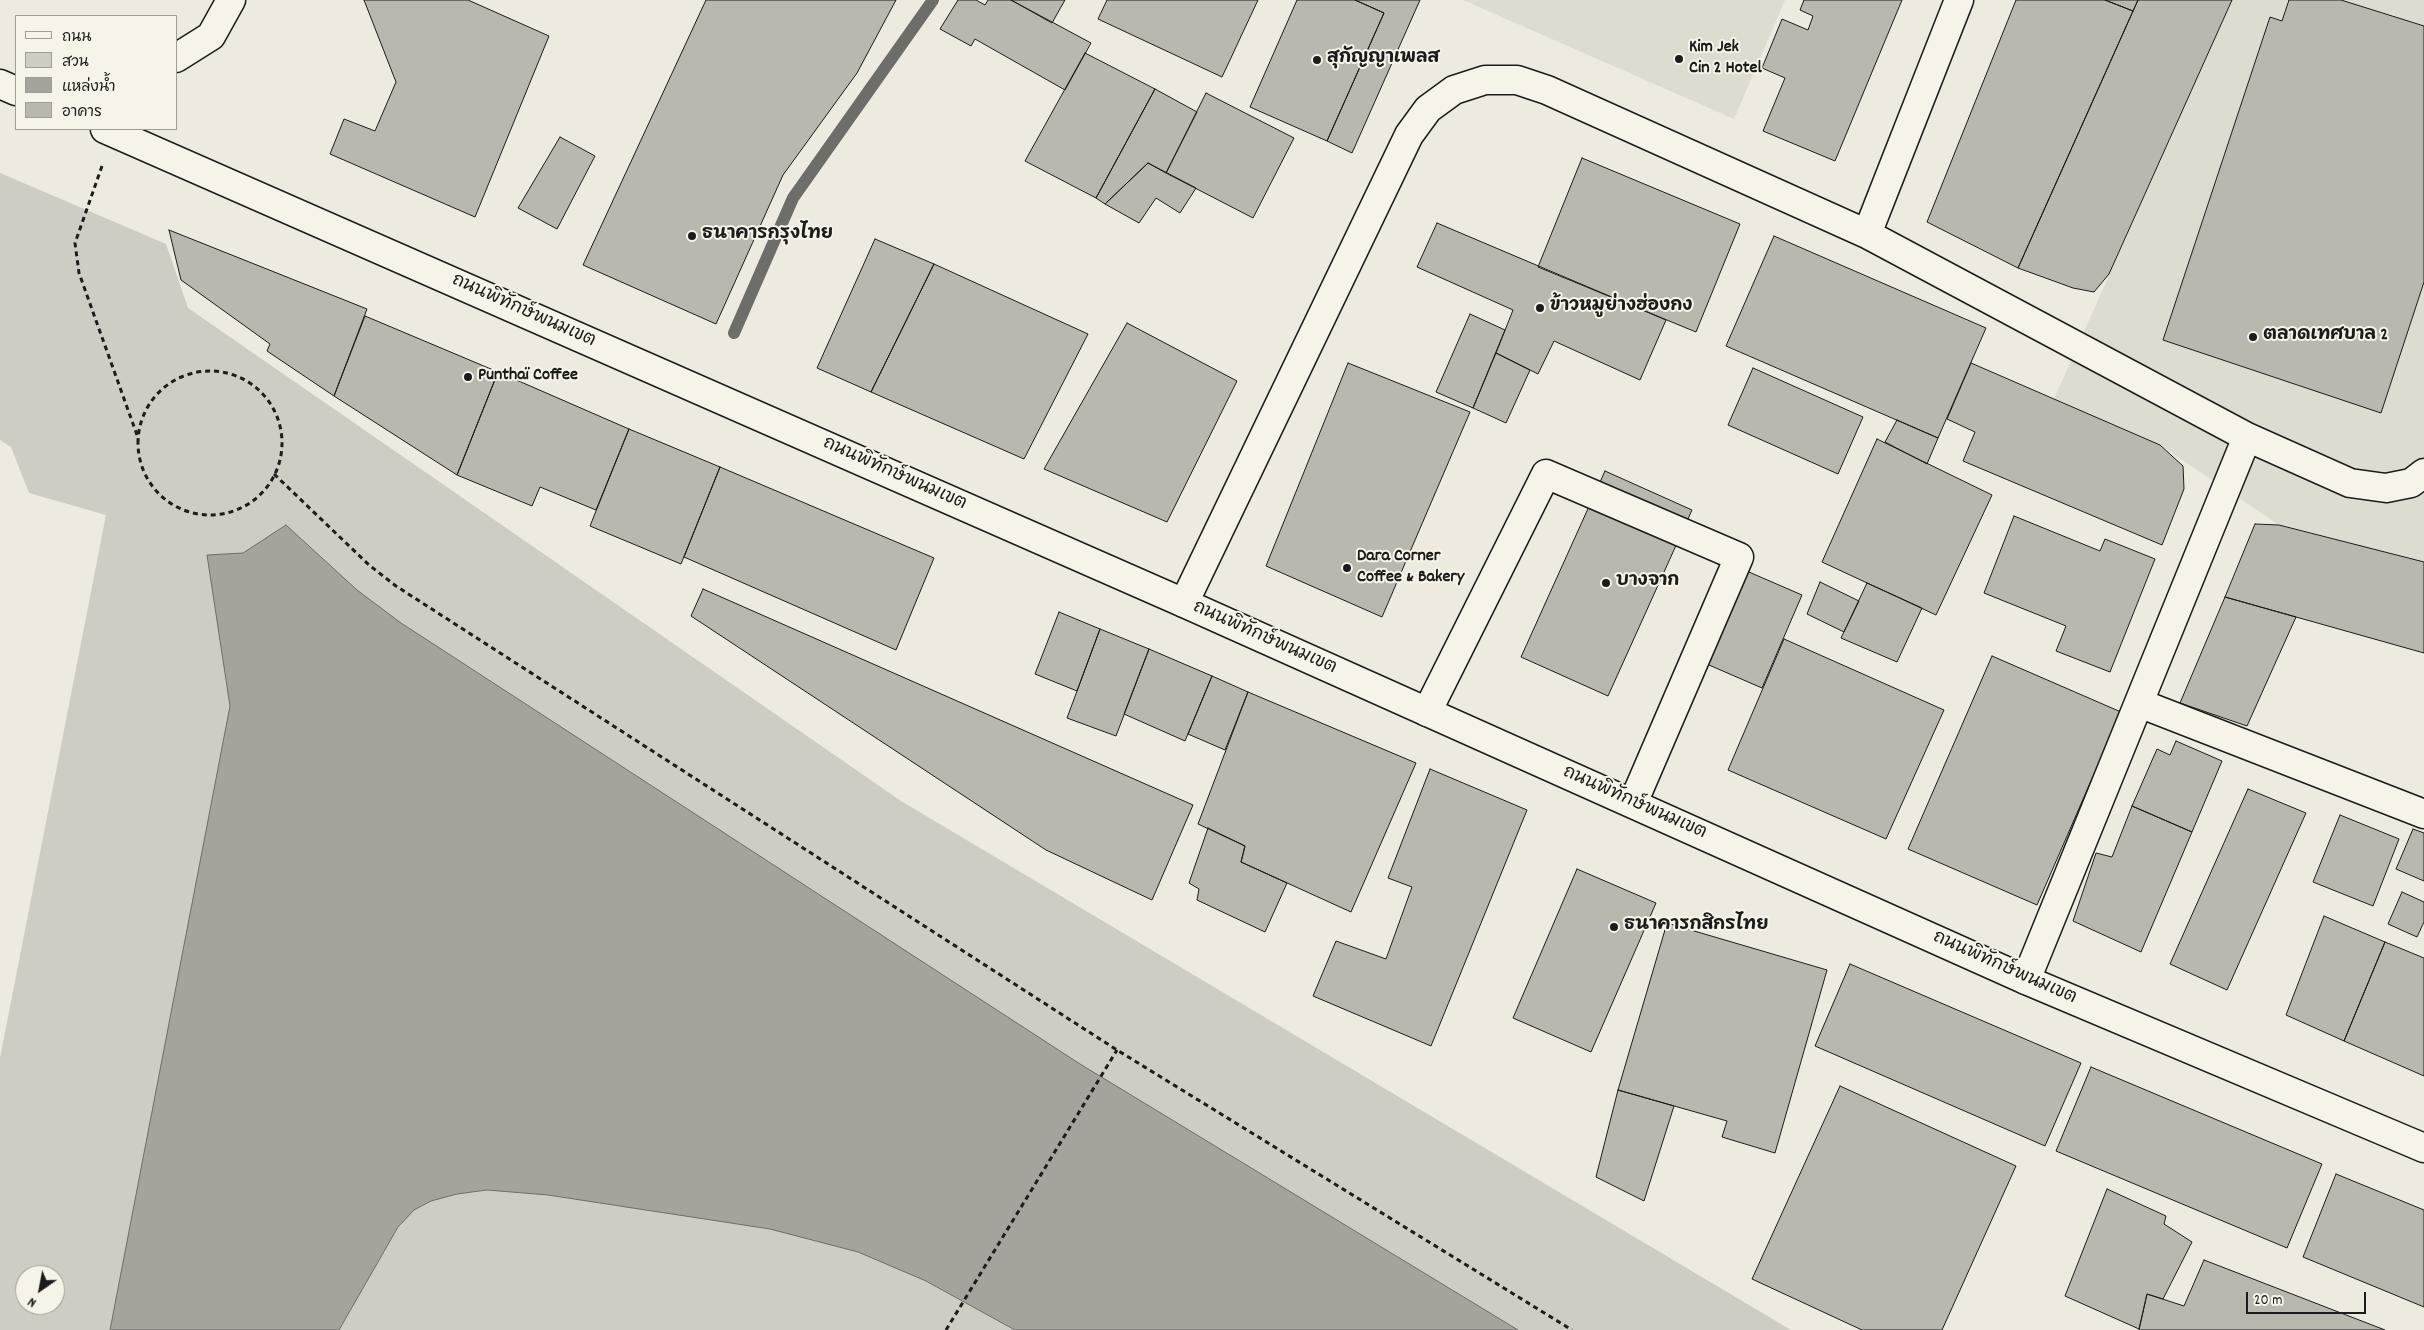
<!DOCTYPE html>
<html>
<head>
<meta charset="utf-8">
<style>
	body { margin:0 }
	#map { position:relative; width:2424px; height:1330px; overflow:hidden; background:#eeeae0; font-family:Dekko,"Playpen Sans Thai",sans-serif }
	canvas { display:block }
	.legend { position:absolute; left:15px; top:15px; width:162px; height:115px; box-sizing:border-box; background:#f7f3e8; border:1px solid #9f9d96; margin:0; padding:6px 9px; list-style:none; font-size:15px; color:#1c1c1c }
	.legend li { display:flex; align-items:center; gap:10px; height:25px }
	.legend b { width:25px; border:1px solid #9f9d96 }
	.north { position:absolute; left:15px; top:1265px; width:50px; height:50px; box-sizing:border-box; background:#f7f3e8; border:1px solid #9f9d96; border-radius:50%; rotate:213deg; font-size:14px; font-weight:700; line-height:20px; text-align:center; color:#1c1c1c }
	.north::after { content:''; display:block; margin:auto; width:18px; height:22px; background:#1c1c1c; clip-path:polygon(50% 0,100% 100%,50% 72%,0 100%) }
	.scale { position:absolute; left:2246px; top:1292px; width:120px; height:22px; box-sizing:border-box; border:2px solid #1c1c1c; border-top:0; padding-left:6px; font-size:15px; line-height:18px; white-space:nowrap; color:#1c1c1c; -webkit-text-stroke:4px #f7f3e8; paint-order:stroke }
</style>
</head>
<body>
<div id="map">
<canvas width="2424" height="1330"></canvas>
<ul class="legend">
<li><b style="height:6px;background:#f7f3e8"></b>ถนน</li>
<li><b style="height:14px;background:#cfccc3"></b>สวน</li>
<li><b style="height:14px;background:#a6a39d"></b>แหล่งน้ำ</li>
<li><b style="height:14px;background:#bab7af"></b>อาคาร</li>
</ul>
<div class="north">N</div>
<div class="scale">20 m</div>
</div>
<script>
const g = document.querySelector('canvas').getContext('2d');
g.lineJoin = 'round';
function fillPath(path, color) { g.fillStyle = color; g.fill(path, 'evenodd'); }
const shape = rows => new Path2D(rows.map(r => 'M' + r).join(''));
function stroke(path, color, width, dash) { g.strokeStyle = color; g.lineWidth = width; g.lineCap = dash ? 'butt' : 'round'; g.setLineDash(dash || []); g.stroke(path); }
function label(font, color, halo, rows, align = 'center') {
  g.font = font + ' Dekko,"Playpen Sans Thai",sans-serif'; g.lineWidth = 4; g.setLineDash([]); g.textBaseline = 'middle'; g.strokeStyle = halo; g.fillStyle = color; for (const [text, x, y, turn = 0] of rows) {
    g.save(); g.translate(x, y); g.rotate((+turn || 0) * Math.PI / 180); g.textAlign = isNaN(turn) ? turn : align; if (halo) g.strokeText(text, 0, 0); g.fillText(text, 0, 0); g.restore();
  }
}
fillPath(shape([
	[1463,0,1785,0,1734,119],
	[2232,0,2424,0,2424,562,2279,525,2160,445,2054,399]
]), '#dedbd1');
fillPath(shape([
	[0,173,166,244,188,308,901,801,1791,1330,0,1330,0,1058,106,515,29,493,11,447,0,440],
	[25,1275,55,1275,55,1305,25,1305]
]), '#cfccc3');
const water = shape([
	[286,525,357,590,401,623,1080,1064,1518,1330,1015,1330,926,1281,858,1252,770,1229,548,1195,487,1190,457,1194,431,1201,414,1210,398,1227,339,1330,110,1330,230,706,207,555,243,553,286,525]
]);
fillPath(water, '#a6a39d');
stroke(water, '#6f6d69', 1);
stroke(shape([
	[734,333,793,198,933,0]
]), '#6f6d69', 12);
const building = shape([
	[364,0,468,0,549,36,475,217,330,154,344,119,375,131,396,82,364,0],
	[706,0,896,0,857,73,783,175,716,324,583,265,706,0],
	[958,0,976,0,985,5,988,0,1011,0,1091,43,1065,90,975,39,971,46,940,29,958,0],
	[1011,0,1065,0,1052,23,1011,0],
	[1107,0,1258,0,1222,77,1098,19,1107,0],
	[1297,0,1355,0,1384,13,1327,141,1250,107,1297,0],
	[1355,0,1420,0,1352,153,1327,141,1384,13,1355,0],
	[1804,0,1902,0,1835,161,1763,131,1785,78,1762,68,1782,19,1808,30,1813,16,1800,10,1804,0],
	[2016,0,2105,0,2133,11,2018,268,1927,222,2016,0],
	[2105,0,2138,0,2133,11,2105,0],
	[2138,0,2232,0,2109,274,2094,292,2073,288,2018,268,2138,0],
	[2289,0,2341,0,2424,26,2424,282,2381,413,2163,340,2270,17,2282,21,2289,0],
	[1085,53,1155,89,1096,198,1025,161,1085,53],
	[1155,89,1197,112,1166,173,1148,163,1105,204,1096,198,1155,89],
	[1206,93,1294,138,1253,218,1166,173,1206,93],
	[560,137,595,156,557,229,518,208,560,137],
	[1582,158,1740,224,1696,332,1538,267,1582,158],
	[1148,163,1196,188,1180,213,1156,198,1139,223,1105,204,1148,163],
	[1437,223,1666,320,1640,380,1554,341,1538,374,1496,353,1513,310,1417,267,1437,223],
	[169,230,367,309,334,396,267,351,270,344,181,280,169,230],
	[1774,236,1986,328,1938,438,1726,346,1774,236],
	[875,239,934,264,871,392,817,368,875,239],
	[934,264,1088,334,1024,459,871,392,934,264],
	[1470,314,1505,330,1473,408,1436,392,1470,314],
	[365,316,498,372,457,475,334,396,365,316],
	[1127,323,1237,381,1167,522,1044,469,1127,323],
	[1496,353,1530,370,1506,423,1473,408,1496,353],
	[1348,363,1470,412,1382,617,1266,566,1348,363],
	[1971,363,2160,445,2183,466,2184,489,2162,545,1963,461,1975,432,1947,419,1971,363],
	[1753,368,1863,417,1838,474,1728,425,1753,368],
	[498,372,629,429,596,510,540,487,532,506,457,475,498,372],
	[1897,420,1938,438,1927,464,1885,442,1897,420],
	[629,429,720,467,681,564,590,526,629,429],
	[1877,439,1992,495,1936,615,1822,562,1877,439],
	[720,467,934,558,896,650,684,557,720,467],
	[1605,471,1692,510,1608,696,1521,657,1605,471],
	[2014,516,2100,551,2105,539,2155,559,2110,672,2056,651,2066,626,1984,593,2014,516],
	[2255,524,2279,525,2424,562,2424,653,2225,597,2255,524],
	[1742,569,1802,595,1762,688,1702,662,1742,569],
	[1820,582,1859,601,1844,632,1807,614,1820,582],
	[1867,583,1922,608,1897,662,1841,638,1867,583],
	[703,589,1193,805,1152,900,1046,850,691,616,703,589],
	[2225,597,2296,617,2247,726,2180,703,2225,597],
	[1059,612,1100,629,1077,691,1035,674,1059,612],
	[1100,629,1149,649,1116,736,1067,718,1100,629],
	[1784,639,1944,710,1886,839,1728,770,1784,639],
	[1149,649,1212,676,1185,741,1124,714,1149,649],
	[1992,656,2121,712,2037,905,1908,849,1992,656],
	[1212,676,1248,692,1225,750,1188,734,1212,676],
	[1248,692,1416,763,1351,912,1241,862,1245,846,1198,824,1248,692],
	[2176,741,2222,761,2192,832,2132,806,2157,749,2170,755,2176,741],
	[1430,769,1527,810,1431,1046,1313,996,1336,941,1386,959,1412,887,1388,878,1430,769],
	[2248,789,2306,813,2227,990,2170,964,2248,789],
	[2132,806,2192,832,2141,952,2073,921,2096,853,2112,857,2132,806],
	[2340,815,2399,839,2373,906,2313,882,2340,815],
	[1208,828,1245,846,1241,862,1287,883,1265,932,1197,900,1199,889,1189,883,1208,828],
	[2413,829,2424,833,2424,881,2396,869,2413,829],
	[1577,869,1656,903,1591,1052,1513,1018,1577,869],
	[2402,892,2424,902,2424,922,2417,937,2388,924,2402,892],
	[2324,916,2385,942,2344,1041,2286,1015,2324,916],
	[1667,923,1827,970,1775,1153,1722,1137,1727,1121,1618,1090,1667,923],
	[2385,942,2424,958,2424,1076,2344,1041,2385,942],
	[1850,964,2081,1063,2045,1146,1815,1046,1850,964],
	[2091,1067,2322,1164,2287,1248,2056,1151,2091,1067],
	[1840,1086,2016,1166,1942,1330,1862,1330,1752,1279,1840,1086],
	[1618,1090,1674,1106,1644,1201,1596,1177,1618,1090],
	[2336,1174,2424,1210,2424,1307,2303,1257,2336,1174],
	[2107,1189,2166,1216,2164,1224,2192,1242,2163,1299,2147,1294,2139,1329,2065,1296,2107,1189],
	[2204,1260,2385,1330,2139,1330,2147,1294,2184,1306,2204,1260]
]);
fillPath(building, '#bab7af');
stroke(building, '#1c1c1c', 1);
const minor = shape([
	[176,58,211,36,231,0],
	[1867,234,1959,0],
	[1184,603,1409,135,1428,109,1454,90,1485,80,1517,80,1547,90,1867,234,2247,437,2350,483,2386,488,2411,483,2424,473],
	[2139,703,2424,814],
	[1427,712,1546,474,1739,557,1633,803],
	[2026,980,2247,437]
]);
const major = shape([
	[0,84,16,91],
	[105,129,1184,603,2026,980,2424,1148]
]);
stroke(minor, '#1c1c1c', 31);
stroke(major, '#1c1c1c', 31);
stroke(shape([
	[102,166,75,243,79,273,137,435],
	'138 443a72 72 0 1 1 144 0a72 72 0 1 1-144 0Z',
	[274,474,369,565,396,586,1117,1050,1572,1330],
	[946,1330,1117,1050]
]), '#1c1c1c', 3, [5, 4]);
stroke(minor, '#f7f3e8', 28);
stroke(major, '#f7f3e8', 28);
for (const [x, y, r, color] of [
	[1679,59,5,"#1c1c1c"],
	[1317,60,5,"#1c1c1c"],
	[692,236,5,"#1c1c1c"],
	[1540,308,5,"#1c1c1c"],
	[2253,337,5,"#1c1c1c"],
	[468,377,5,"#1c1c1c"],
	[1347,568,5,"#1c1c1c"],
	[1606,583,5,"#1c1c1c"],
	[1614,927,5,"#1c1c1c"]
]) { const dot = new Path2D(); dot.arc(x, y, r, 0, 2 * Math.PI); g.fillStyle = color; g.fill(dot); stroke(dot, '#f7f3e8', 2); }
label('bold 18px', '#1c1c1c', '#f7f3e8', [
	["Kim Jek",1689,49],
	["Cin 2 Hotel",1689,70],
	["สุกัญญาเพลส",1327,60],
	["ธนาคารกรุงไทย",702,236],
	["ข้าวหมูย่างฮ่องกง",1550,308],
	["ตลาดเทศบาล 2",2263,337],
	["Punthaï Coffee",478,377],
	["Dara Corner",1357,558],
	["Coffee & Bakery",1357,579],
	["บางจาก",1616,583],
	["ธนาคารกสิกรไทย",1624,927]
], 'left');
label('18px', '#1c1c1c', '#f7f3e8', [
	["ถนนพิทักษ์พนมเขต",523,312,24],
	["ถนนพิทักษ์พนมเขต",894,475,24],
	["ถนนพิทักษ์พนมเขต",1264,639,24],
	["ถนนพิทักษ์พนมเขต",1634,804,24],
	["ถนนพิทักษ์พนมเขต",2004,969,24]
]);
</script>
</body>
</html>
